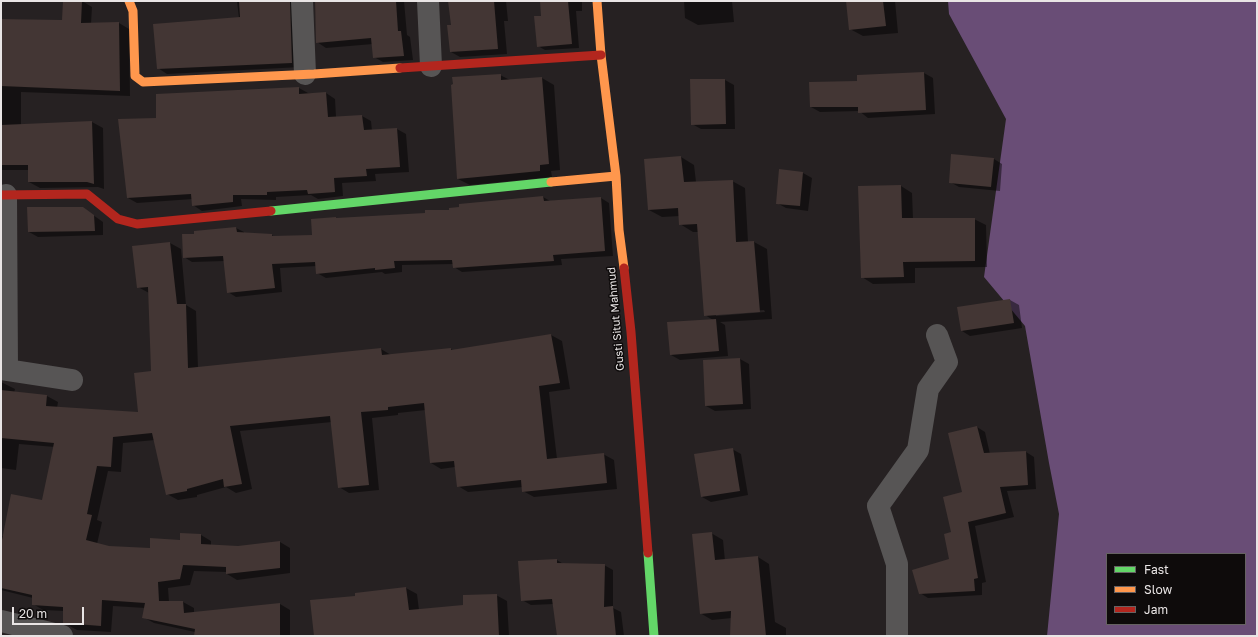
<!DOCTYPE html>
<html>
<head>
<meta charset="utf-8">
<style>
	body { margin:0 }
	#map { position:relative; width:1258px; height:637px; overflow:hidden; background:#262122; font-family:"Golos Text",sans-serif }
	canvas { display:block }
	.frame { position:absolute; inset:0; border:2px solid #e9e5e5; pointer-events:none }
	.legend { position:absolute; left:1106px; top:553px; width:140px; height:72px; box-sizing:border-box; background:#0e0b0b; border:1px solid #666262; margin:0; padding:5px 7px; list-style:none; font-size:12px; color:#e9e5e5 }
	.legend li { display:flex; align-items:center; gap:8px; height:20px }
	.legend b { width:20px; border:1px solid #666262 }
	.scale { position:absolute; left:12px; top:607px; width:72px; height:18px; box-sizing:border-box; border:2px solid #e9e5e5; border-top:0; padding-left:5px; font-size:12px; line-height:14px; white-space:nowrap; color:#e9e5e5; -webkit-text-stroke:3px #0e0b0b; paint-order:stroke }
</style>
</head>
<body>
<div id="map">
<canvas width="1258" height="637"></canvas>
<div class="frame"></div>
<ul class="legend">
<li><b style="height:5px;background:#63d668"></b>Fast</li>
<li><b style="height:5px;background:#ff974d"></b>Slow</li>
<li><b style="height:5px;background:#b3261e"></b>Jam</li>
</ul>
<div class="scale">20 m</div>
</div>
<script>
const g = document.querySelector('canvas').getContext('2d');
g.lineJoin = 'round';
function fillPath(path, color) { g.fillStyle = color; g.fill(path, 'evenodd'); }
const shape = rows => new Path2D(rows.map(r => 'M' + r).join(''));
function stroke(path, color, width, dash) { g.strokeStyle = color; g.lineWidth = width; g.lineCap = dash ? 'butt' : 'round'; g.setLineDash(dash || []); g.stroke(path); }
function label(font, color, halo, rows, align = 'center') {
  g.font = font + ' "Golos Text",sans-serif'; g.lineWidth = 3; g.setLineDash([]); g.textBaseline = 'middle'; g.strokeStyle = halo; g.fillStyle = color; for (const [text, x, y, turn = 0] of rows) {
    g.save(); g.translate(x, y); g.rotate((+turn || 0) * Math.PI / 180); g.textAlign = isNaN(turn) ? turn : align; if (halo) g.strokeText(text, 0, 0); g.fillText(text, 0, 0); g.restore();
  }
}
fillPath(shape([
	[948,1,1257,1,1257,636,1047,636,1059,514,1049,463,1025,326,984,277,1006,119,949,14],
	[1107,554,1245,554,1245,624,1107,624]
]), '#694d76');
fillPath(shape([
	[64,1,82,1,92,7,91,24,119,23,129,29,130,96,21,92,21,125,92,122,103,128,104,189,98,187,40,188,29,182,29,170,1,170,1,19,63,21],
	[237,1,300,1,301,67,167,74,158,68,239,18],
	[315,1,404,1,407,35,410,37,413,60,383,62,374,57,373,44,326,48,317,42],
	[449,1,506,1,508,21,504,21,507,54,460,57,451,52,452,26],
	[541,1,582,1,582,11,576,11,579,48,545,50,538,46,542,17],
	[684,1,736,1,732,1,734,22,698,25,685,18],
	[847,1,895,1,898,33,863,36,850,29],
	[924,73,933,78,935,114,868,118,859,111,820,112,811,107,858,82],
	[500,75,510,80,542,78,554,85,560,170,551,171,552,177,470,185,458,179],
	[725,80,734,85,735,129,701,129,692,124],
	[299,88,308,93,326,93,335,99,336,117,362,116,371,121,372,131,397,129,406,134,409,172,375,174,376,181,342,183,343,196,318,199,311,195,276,197,276,200,241,199,242,206,202,211,193,205,193,199,137,203,128,198,157,119],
	[681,157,694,165,696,182,732,181,745,188,748,242,754,242,767,249,772,319,720,322,725,325,728,356,680,360,671,355,713,320,705,315,698,232,693,232,680,224,680,216,662,217,649,210,645,160],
	[764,310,765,312,716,316,716,314],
	[994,159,1002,164,1000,191,959,187,950,182],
	[803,173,812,178,808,211,786,208,777,203],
	[901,186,912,193,913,219,974,219,986,225,987,267,915,268,915,283,873,284,862,277],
	[543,197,550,201,601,198,609,203,613,256,561,259,562,265,462,272,454,267,454,264,402,265,402,272,385,274,382,272,326,278,317,273,317,266,280,268,282,292,236,297,228,292,225,261,192,262,184,257,195,235,236,228,244,232,244,234,272,235,274,237,313,236,336,218,338,219,426,214],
	[83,208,103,222,103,235,38,237,29,232],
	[170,243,181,249,186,305,196,311,198,368,381,349,391,355,451,349,454,351,551,335,562,341,570,389,549,392,557,459,603,454,614,460,617,489,534,497,523,491,523,487,468,492,458,486,455,467,441,469,431,463,426,410,398,413,398,415,372,418,379,490,349,493,339,487,332,422,240,431,252,489,236,493,226,487,197,495,197,497,178,500,167,494,155,440,123,443,121,472,108,471,97,520,102,522,97,544,109,547,151,549,201,535,211,541,211,546,238,547,280,542,290,548,290,573,237,580,227,574,227,572,194,571,190,585,168,588,169,602,183,602,194,608,194,613,280,604,290,610,290,636,195,636,195,632,154,623,143,617,145,608,113,606,111,632,77,630,64,623,64,611,43,610,33,604,33,598,1,590,1,536,4,536,43,502,55,447,19,444,16,470,1,468,1,382,15,389,14,393,47,396,58,402,57,408,139,413,152,372,149,293,138,287,133,247],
	[1010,300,1019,305,1022,328,970,336,962,331],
	[740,359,749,364,751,409,715,411,706,406],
	[977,427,985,432,990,454,1026,452,1034,457,1036,489,1007,491,1014,517,975,526,986,582,982,583,982,595,928,598,920,593,950,560,952,533,964,493],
	[732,449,741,454,748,495,711,502,702,497],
	[711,533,723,540,725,561,758,557,769,564,775,622,786,628,786,636,731,636,732,618,712,620,700,613],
	[557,560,565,565,604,565,613,570,613,608,621,612,624,636,558,636,554,604,531,605,522,600],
	[406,588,417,594,419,610,464,606,496,595,507,601,509,636,315,636,356,597]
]), '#0007');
fillPath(shape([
	[63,1,82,1,81,23,119,22,120,91,1,86,1,19,62,20],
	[239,1,290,1,292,63,157,69,153,24,240,17],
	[315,1,396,1,398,31,401,31,404,56,373,58,371,38,316,43],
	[448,1,494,1,498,49,450,52,447,25,451,25],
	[540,1,568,1,572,44,537,47,534,16,541,16],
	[846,1,883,1,886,26,849,30],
	[924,72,926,110,858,113,858,107,810,107,809,82,857,81,857,75],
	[501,74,501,80,542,77,549,164,540,165,540,171,457,179,451,85,453,84,452,77],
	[690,79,725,79,726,124,691,125],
	[299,87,299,94,326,92,328,117,362,115,364,130,397,128,400,167,366,169,367,176,334,178,335,192,308,194,307,190,267,192,267,195,233,195,233,202,192,206,191,194,127,198,118,119,156,118,156,94],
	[92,121,94,184,87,182,28,182,28,165,1,165,1,125],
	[951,154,994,158,991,187,949,183],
	[681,156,684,182,733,180,736,242,754,241,760,312,704,316,697,224,679,225,678,208,648,210,644,159],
	[779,169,803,172,800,206,776,204],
	[901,185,902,218,975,218,975,261,903,262,904,277,861,278,858,186],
	[543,196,544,201,601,197,605,251,553,255,554,261,453,268,452,260,394,261,395,268,375,270,375,268,316,274,315,262,272,264,275,288,227,293,223,256,183,258,182,234,194,234,194,231,236,227,237,232,272,234,272,236,312,235,311,219,336,217,336,218,425,213,425,210,449,210,449,208,459,207,459,204],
	[27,207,83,207,94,215,95,231,28,232],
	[170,242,177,304,186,304,188,368,381,348,382,355,451,348,451,350,551,334,560,383,539,386,547,459,604,453,607,483,522,492,521,480,457,487,454,461,430,463,424,403,388,407,388,410,361,412,369,485,338,488,330,416,230,426,242,484,224,487,223,479,187,489,187,491,166,495,152,433,113,437,111,467,97,466,87,514,92,515,86,540,109,546,150,548,150,538,180,540,180,533,201,534,201,544,238,546,280,541,280,568,226,574,226,567,183,565,180,579,158,582,159,601,183,601,184,613,280,603,280,636,194,636,195,629,142,618,145,603,102,600,101,626,63,623,63,607,32,605,32,595,1,588,1,545,11,494,42,500,54,443,1,438,1,390,47,395,46,406,138,412,134,373,151,371,148,287,137,288,132,246],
	[1010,299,1014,323,961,331,957,307],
	[716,319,719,351,670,355,667,322],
	[740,358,743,404,705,406,703,360],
	[977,426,984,453,1026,451,1028,485,1000,487,1006,513,968,522,978,578,974,579,975,591,919,594,912,570,949,559,944,534,951,532,943,497,962,492,948,433],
	[733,448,740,491,701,497,694,454],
	[712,532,715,560,758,556,766,636,730,636,731,611,700,614,692,534],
	[557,559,557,563,605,564,604,607,613,606,616,636,557,636,552,599,521,601,518,561],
	[406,587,409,610,463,605,463,595,497,594,499,636,314,636,310,600,355,596,355,593]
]), '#433634');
stroke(shape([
	[302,1,305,74],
	[428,1,431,66],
	[6,195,7,370],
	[1,369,72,380],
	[1,621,62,636],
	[897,636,897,564,878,506,918,450,928,389,947,362,937,335]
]), '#575555', 22);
stroke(shape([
	[271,211,551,182],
	[648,553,654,636]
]), '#63d668', 9);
stroke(shape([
	[129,1,133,11,135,76,143,82,314,74,400,68],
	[597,1,601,55,616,176,619,230,624,268],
	[551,182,616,176]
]), '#ff974d', 9);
stroke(shape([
	[400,68,601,55],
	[1,195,87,194,118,219,137,224,271,211],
	[624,268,631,332,648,553]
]), '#b3261e', 9);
label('11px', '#e9e5e5', '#0e0b0b', [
	["Gusti Situt Mahmud",616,319,-95]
]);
</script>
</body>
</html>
